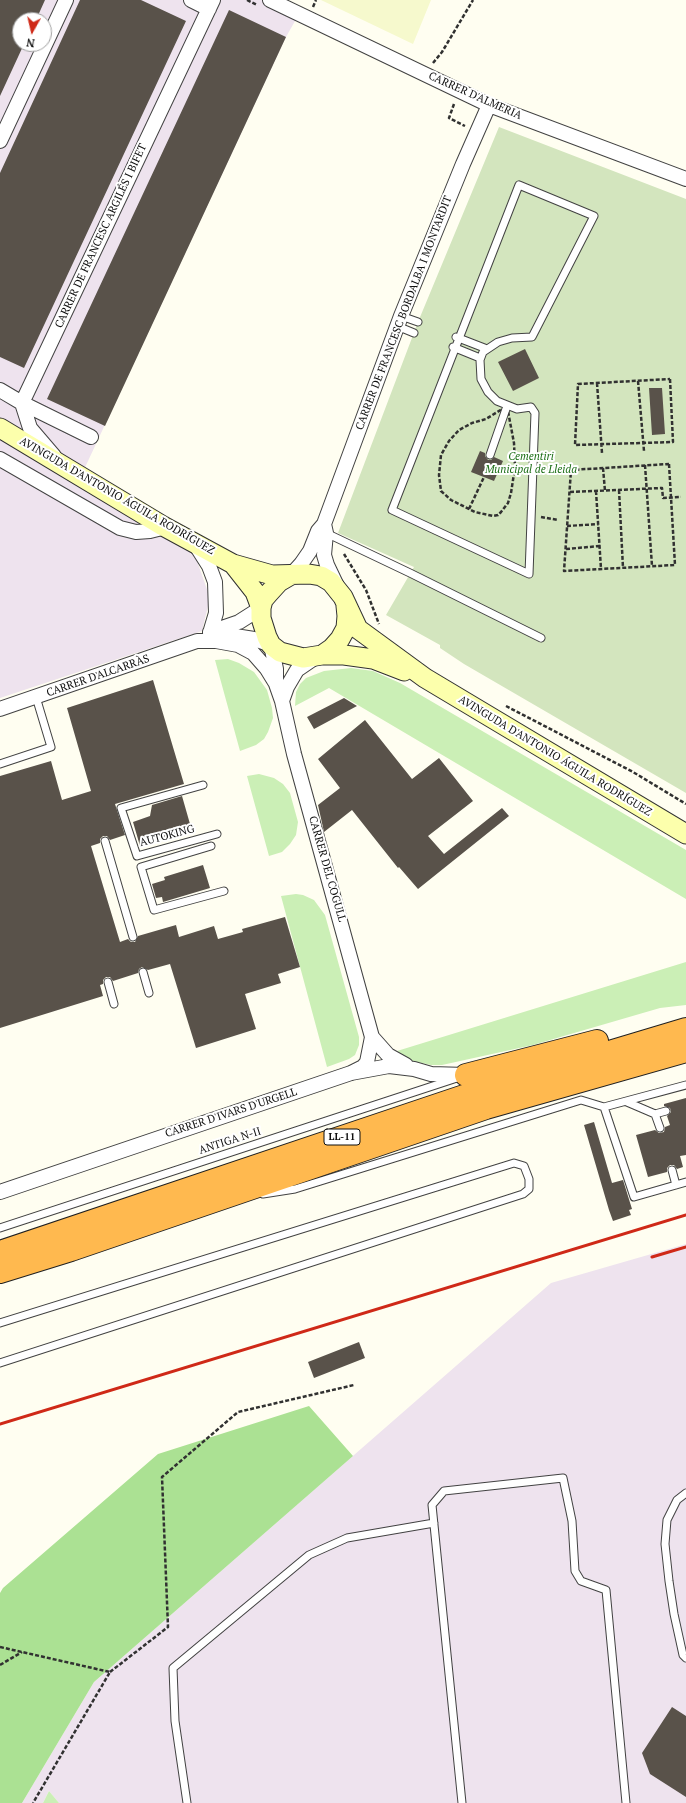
<!DOCTYPE html>
<html>
<head>
<meta charset="utf-8">
<style>
	body { margin:0 }
	#map { position:relative; width:686px; height:1803px; overflow:hidden; background:#fffef1; font-family:"PT Serif",serif }
	canvas { display:block }
	.north { position:absolute; left:12px; top:12px; width:40px; height:40px; box-sizing:border-box; background:#fff; border:1px solid #9f9f9f; border-radius:50%; rotate:188deg; font-size:11px; font-weight:700; line-height:16px; text-align:center; color:#0f0f0f }
	.north::after { content:''; display:block; margin:auto; width:14px; height:18px; background:#cf2917; clip-path:polygon(50% 0,100% 100%,50% 72%,0 100%) }
</style>
</head>
<body>
<div id="map">
<canvas width="686" height="1803"></canvas>
<div class="north">N</div>
</div>
<script>
const g = document.querySelector('canvas').getContext('2d');
g.lineJoin = 'round';
function fillPath(path, color) { g.fillStyle = color; g.fill(path, 'evenodd'); }
const shape = rows => new Path2D(rows.map(r => 'M' + r).join(''));
function stroke(path, color, width, dash) { g.strokeStyle = color; g.lineWidth = width; g.lineCap = dash ? 'butt' : 'round'; g.setLineDash(dash || []); g.stroke(path); }
function label(font, color, halo, rows, align = 'center') {
  g.font = font + ' "PT Serif",serif'; g.lineWidth = 4; g.setLineDash([]); g.textBaseline = 'middle'; g.strokeStyle = halo; g.fillStyle = color; for (const [text, x, y, turn = 0] of rows) {
    g.save(); g.translate(x, y); g.rotate((+turn || 0) * Math.PI / 180); g.textAlign = isNaN(turn) ? turn : align; if (halo) g.strokeText(text, 0, 0); g.fillText(text, 0, 0); g.restore();
  }
}
fillPath(shape([
	[0,0,270,0,299,14,286,37,81,476,195,555,210,598,202,631,0,698],
	[20,20,44,20,44,44,20,44],
	[686,1244,686,1803,59,1803,49,1791,43,1803,22,1803,94,1682,551,1283]
]), '#eee3ee');
fillPath(shape([
	[321,0,431,0,413,44]
]), '#f6f9cd');
fillPath(shape([
	[228,659,239,663,254,672,267,690,272,708,273,718,268,732,264,739,256,745,240,751,215,660],
	[351,668,373,671,400,683,686,850,686,899,329,688,295,706,296,692,300,684,306,678,324,671],
	[259,774,274,778,283,784,290,793,298,822,296,835,290,844,282,852,269,856,247,776],
	[296,894,303,895,314,900,325,915,359,1037,359,1045,355,1055,349,1059,327,1067,281,896],
	[686,962,686,1005,660,1008,533,1045,442,1065,431,1065,413,1061,397,1051],
	[49,1791,59,1803,43,1803]
]), '#cbefb6');
fillPath(shape([
	[309,1406,353,1456,94,1682,22,1803,0,1803,0,1593,3,1588,158,1454]
]), '#abe193');
fillPath(shape([
	[499,127,686,199,686,793,464,664,440,648,440,645,386,615,414,567,338,533,418,322]
]), '#d3e5be');
fillPath(shape([
	[0,0,45,0,36,20,20,20,20,44,24,44,0,96],
	[80,0,141,0,186,21,24,368,0,357,0,173],
	[229,10,286,37,105,426,47,399],
	[525,349,539,378,513,391,498,362],
	[649,388,662,388,665,434,652,435],
	[480,451,485,453,485,456,488,460,491,460,494,457,503,461,494,481,471,472],
	[153,680,184,784,115,804,125,835,110,840,107,836,103,836,100,839,100,843,91,846,120,942,128,939,131,942,135,942,138,936,176,925,179,937,214,926,218,939,243,932,242,929,285,917,300,967,278,974,281,983,245,994,256,1029,196,1048,170,964,148,970,142,967,139,969,138,973,113,981,110,977,106,977,103,980,103,984,100,985,103,996,0,1028,0,776,51,761,62,800,91,791,67,708],
	[344,698,357,706,314,729,307,717],
	[365,720,412,779,439,758,473,801,428,836,444,854,502,808,509,816,418,889,399,867,398,868,352,810,324,832,318,805,340,788,318,759],
	[182,796,192,831,140,846,133,822,150,816,152,805],
	[203,865,210,888,163,902,162,897,156,898,152,884,165,880,164,877],
	[686,1098,686,1155,680,1156,683,1167,677,1169,674,1165,670,1165,667,1168,667,1172,648,1177,636,1135,655,1130,659,1133,664,1132,665,1127,670,1125,667,1116,671,1112,670,1108,664,1106,664,1104],
	[594,1122,612,1183,623,1180,632,1209,629,1210,631,1215,613,1221,609,1210,584,1125],
	[359,1342,365,1358,314,1378,308,1362],
	[672,1707,686,1716,686,1797,650,1774,642,1753]
]), '#59524a');
const lane = shape([
	[519,185,594,216,532,337,512,338,498,342,483,352,480,360,481,379,488,392,497,401,517,409,531,407,535,413,529,574,392,510,519,185],
	[401,316,418,322],
	[397,326,414,333],
	[456,337,487,349],
	[453,347,480,358],
	[490,455,507,406],
	[326,533,410,573,541,638],
	[0,764,51,747,36,697],
	[203,785,121,808,137,856,217,834],
	[105,841,133,937],
	[211,846,141,867,154,910,224,891],
	[143,972,149,993],
	[108,982,114,1004],
	[627,1102,655,1114,660,1128],
	[604,1107,634,1197,686,1182],
	[655,1114,666,1111],
	[672,1170,676,1185],
	[263,1194,295,1189,581,1100,604,1107,686,1085],
	[0,1228,454,1079],
	[0,1323,514,1163,524,1166,529,1179,529,1189,523,1194,0,1363],
	[686,1493,677,1500,667,1520,665,1544,669,1581,674,1614,683,1655,686,1658],
	[187,1803,175,1721,173,1668,309,1555,347,1538,434,1523],
	[462,1803,432,1505,444,1491,563,1478,572,1521,575,1571,581,1581,606,1590,626,1803]
]);
const street = shape([
	[191,0,209,9],
	[270,0,489,105,686,179],
	[0,141,66,0],
	[0,390,22,403,91,437],
	[54,456,30,428,22,403,213,0],
	[0,459,120,528,136,532,150,531,158,529,163,526],
	[324,524,326,533,324,555,327,565,337,586],
	[195,544,209,566,215,582,216,613,210,633],
	[291,575,301,564,310,551,318,531,324,524,401,316,463,164,489,105],
	[210,632,239,622,261,608],
	[207,641,220,637,235,636,254,639,271,645,276,669,276,684,282,701,294,754,372,1037,367,1062,363,1067,351,1073],
	[282,701,287,687,297,670,316,657],
	[0,709,197,641,216,641,238,645,253,653,267,669,275,682],
	[372,1037,388,1055,406,1065],
	[0,1192,351,1073,389,1066,414,1069,431,1074,466,1075]
]);
const secondary = shape([
	[0,428,163,526,233,564,272,575,309,574,321,576,331,582,343,597,358,629,425,678,686,834],
	[233,564,255,592,261,608],
	[291,575,279,582,269,593,263,600,261,608,261,618,267,637,271,645,280,652,303,658,322,655,332,648,340,639,346,628,347,616,346,606],
	[322,655,344,655,373,659,404,671]
]);
const highway = shape([
	[466,1075,597,1041],
	[0,1252,476,1092,686,1029],
	[0,1272,71,1250,486,1108,686,1051]
]);
stroke(lane, '#424242', 9);
stroke(street, '#424242', 16);
stroke(secondary, '#313131', 21);
stroke(highway, '#202020', 24);
stroke(shape([
	[247,0,257,5],
	[313,7,316,0],
	[433,63,442,52,473,0],
	[454,104,449,118,465,126],
	[670,379,673,442,575,445,578,384,670,379],
	[638,381,644,451],
	[597,383,602,453],
	[507,406,514,443,515,467,511,493,508,503,501,512,498,515,493,516,475,512,451,500,441,491,439,475,441,455,449,441,459,430,472,423,486,419,507,406],
	[669,464,675,565,564,571,571,470,669,464],
	[645,465,652,566],
	[603,468,605,491],
	[619,490,623,568],
	[596,491,601,569],
	[570,492,662,488,663,498,681,497],
	[469,509,484,477],
	[541,517,558,520],
	[567,526,599,524],
	[566,549,600,546],
	[344,554,366,590,379,624],
	[506,706,633,772,686,804],
	[0,1647,110,1672,33,1803],
	[0,1665,22,1652],
	[110,1672,168,1627,162,1477,238,1412,354,1385]
]), '#313131', 2.5, [4, 2]);
stroke(lane, '#fff', 7);
stroke(street, '#fff', 14);
stroke(secondary, '#fcffac', 19);
stroke(highway, '#ffb94f', 22);
stroke(shape([
	[652,1257,686,1247],
	[0,1424,686,1215]
]), '#cf2917', 3);
for (const [x, y, w] of [
	[342,1137,36]
]) { const box = new Path2D(); box.roundRect(x - w / 2, y - 8, w, 16, 3); g.fillStyle = '#fff'; g.fill(box); stroke(box, '#0f0f0f', 1); }
label('bold 10px', '#0f0f0f', null, [
	["LL-11",342,1137]
]);
label('11px', '#0f0f0f', '#fff', [
	["CARRER D'ALMERIA",475,96,24],
	["CARRER DE FRANCESC ARGILÉS I BIFET",101,236,-65],
	["CARRER DE FRANCESC BORDALBA I MONTARDIT",404,313,-69],
	["AVINGUDA D'ANTONIO ÁGUILA RODRÍGUEZ",117,496,30],
	["CARRER D'ALCARRÀS",98,676,-19],
	["AVINGUDA D'ANTONIO ÁGUILA RODRÍGUEZ",555,756,31],
	["AUTOKING",167,836,-15],
	["CARRER DEL COGULL",327,869,74],
	["CARRER D'IVARS D'URGELL",231,1113,-18],
	["ANTIGA N-II",230,1141,-18]
]);
label('italic 11px', '#1d6f17', '#fff', [
	["Cementiri",531,457],
	["Municipal de Lleida",531,470]
]);
</script>
</body>
</html>
